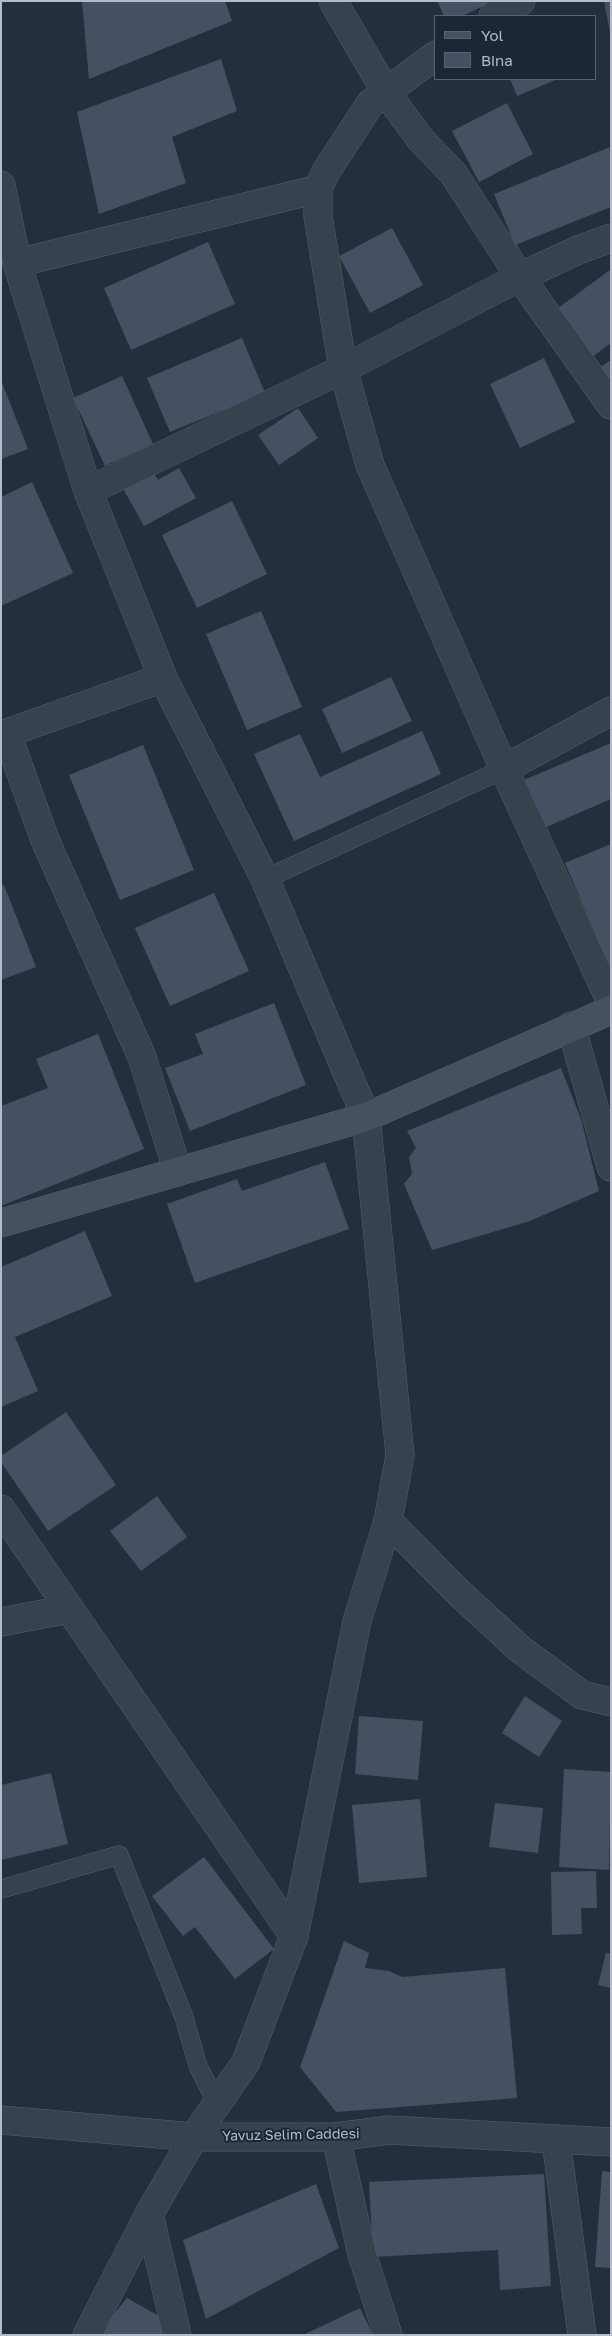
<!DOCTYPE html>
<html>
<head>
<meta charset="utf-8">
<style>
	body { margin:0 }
	#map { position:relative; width:612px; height:2336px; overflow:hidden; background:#242f3e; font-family:"Golos Text",sans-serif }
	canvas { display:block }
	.frame { position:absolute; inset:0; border:2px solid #b4bcc9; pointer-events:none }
	.legend { position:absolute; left:434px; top:15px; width:162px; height:65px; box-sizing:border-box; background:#1d2633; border:1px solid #59626f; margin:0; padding:6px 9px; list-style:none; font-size:15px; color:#b4bcc9 }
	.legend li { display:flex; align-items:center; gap:10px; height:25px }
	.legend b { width:25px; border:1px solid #59626f }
</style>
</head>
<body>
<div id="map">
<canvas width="612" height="2336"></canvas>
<div class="frame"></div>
<ul class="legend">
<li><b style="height:6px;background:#465061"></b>Yol</li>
<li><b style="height:14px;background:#455162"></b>Bina</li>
</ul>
</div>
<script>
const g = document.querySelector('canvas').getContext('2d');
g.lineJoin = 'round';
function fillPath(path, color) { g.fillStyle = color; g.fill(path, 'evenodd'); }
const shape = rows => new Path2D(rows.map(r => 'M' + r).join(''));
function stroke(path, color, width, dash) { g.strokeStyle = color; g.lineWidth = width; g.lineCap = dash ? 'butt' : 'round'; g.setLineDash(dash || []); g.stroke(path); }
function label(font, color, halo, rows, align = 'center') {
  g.font = font + ' "Golos Text",sans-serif'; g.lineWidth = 4; g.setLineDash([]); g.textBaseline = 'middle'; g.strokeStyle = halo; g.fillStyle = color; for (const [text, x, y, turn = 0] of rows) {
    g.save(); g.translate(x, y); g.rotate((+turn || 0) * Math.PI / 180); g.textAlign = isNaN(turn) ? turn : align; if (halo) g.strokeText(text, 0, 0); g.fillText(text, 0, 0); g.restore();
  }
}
fillPath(shape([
	[82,1,225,1,232,21,89,79],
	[437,1,494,1,462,16,444,16],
	[604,1,611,1,611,32,610,32],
	[221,59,237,111,172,137,186,183,99,214,77,112],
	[510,79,558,79,517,96],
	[507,103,533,154,479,182,452,131],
	[610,147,611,207,515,245,494,194],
	[392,228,423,285,370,313,339,256],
	[208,242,235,304,131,350,104,288],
	[611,269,611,343,588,360,553,312],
	[242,338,265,393,170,432,147,378],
	[544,358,575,422,520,448,490,384],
	[611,360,611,391,596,370],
	[122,376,153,444,105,466,73,398],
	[1,380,28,449,1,459],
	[298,408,318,438,279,465,258,435],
	[179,468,196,498,144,526,121,485,151,469,158,480],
	[32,482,73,573,1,606,1,497],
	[232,501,267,574,197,608,162,535],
	[261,611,302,707,247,730,206,634],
	[391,677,412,721,342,753,322,709],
	[422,731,441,774,294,841,254,754,300,734,320,777],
	[611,743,611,799,544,828,524,780],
	[143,745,194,870,120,900,69,775],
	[611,844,611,971,565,863],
	[4,885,36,967,1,980,1,886],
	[214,893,249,971,170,1006,135,928],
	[274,1003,306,1085,190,1131,165,1068,203,1054,195,1034],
	[98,1034,144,1149,1,1206,1,1106,48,1088,36,1059],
	[561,1068,581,1119,599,1191,530,1221,432,1250,404,1184,412,1174,409,1157,416,1148,407,1131],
	[325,1162,349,1229,195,1283,167,1204,237,1179,242,1191],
	[85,1231,112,1296,15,1337,38,1391,1,1407,1,1267],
	[66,1412,116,1485,48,1531,1,1462,1,1456],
	[157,1496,187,1537,141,1571,110,1531],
	[525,1696,562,1721,539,1757,502,1733],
	[359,1716,423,1721,418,1780,355,1774],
	[564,1769,611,1772,609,1870,559,1867],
	[51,1773,68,1844,1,1860,1,1785],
	[420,1799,427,1877,359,1883,352,1805],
	[495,1803,543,1808,538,1853,489,1847],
	[204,1857,274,1949,235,1979,195,1927,183,1936,152,1896],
	[596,1871,597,1908,581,1908,582,1934,552,1935,551,1872],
	[344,1941,369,1953,365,1968,389,1971,402,1977,505,1968,517,2098,336,2112,300,2067],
	[606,1953,611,1954,611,1988,598,1985],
	[602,2171,611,2172,611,2268,595,2267],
	[544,2174,551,2286,500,2290,498,2250,373,2257,369,2182],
	[316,2184,339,2248,206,2319,183,2240],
	[127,2298,159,2316,167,2335,97,2335],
	[360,2308,373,2335,303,2335]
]), '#455162');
const service = shape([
	[265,879,504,769],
	[1,1889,119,1855,184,2017,198,2066,217,2104]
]);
const minor = shape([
	[333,1,387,94,421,140,453,173,520,277,611,405],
	[493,16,521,1],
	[318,189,318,216,343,369,370,465,504,769,611,1002],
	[17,263,318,189,325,173,370,104,436,55],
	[88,491,343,369,520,277,578,250,611,238],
	[7,734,45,840,142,1057,178,1172],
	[1,735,163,678],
	[504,769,611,711],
	[571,1026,611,1167],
	[1,1509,294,1936],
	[388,1521,459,1593,520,1649,582,1695,611,1702],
	[1,1622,69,1609],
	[336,2137,362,2254,388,2335],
	[556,2140,582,2335],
	[149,2214,177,2335]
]);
const tertiary = shape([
	[1,185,17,263,88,491,163,678,265,879,366,1117,400,1455,388,1521,357,1621,294,1936,246,2062,194,2137,149,2214,87,2335],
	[1,2120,194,2137,336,2137,389,2130,611,2142]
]);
const secondary = shape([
	[1,1223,366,1117,611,1010]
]);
stroke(service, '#565f6c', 19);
stroke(minor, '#565f6c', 29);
stroke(tertiary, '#565f6c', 29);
stroke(secondary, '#565f6c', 29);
stroke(service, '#38414e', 18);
stroke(minor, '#38414e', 28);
stroke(tertiary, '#38414e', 28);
stroke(secondary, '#465061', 28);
label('14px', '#b4bcc9', '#1d2633', [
	["Yavuz Selim Caddesi",291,2135,-1]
]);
</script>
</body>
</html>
